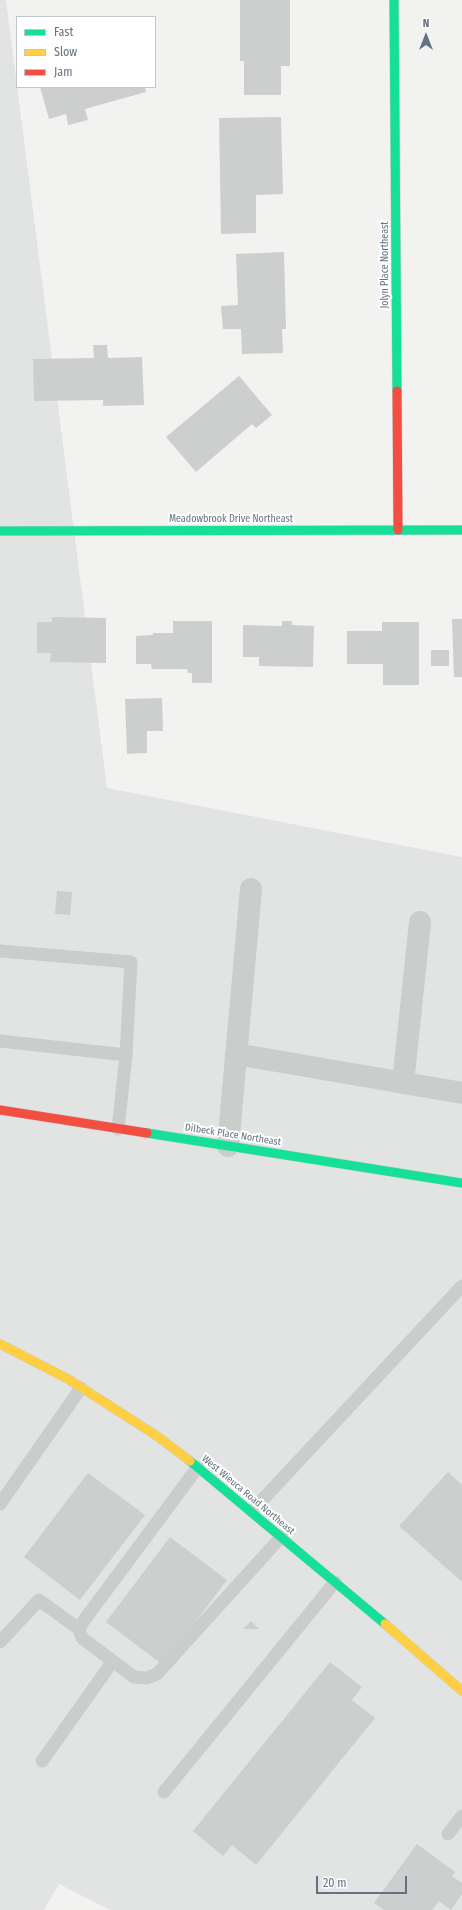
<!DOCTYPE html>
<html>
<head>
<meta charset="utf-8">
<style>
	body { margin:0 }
	#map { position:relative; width:462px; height:1910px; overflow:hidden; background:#f2f3f1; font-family:"Fira Sans Condensed",sans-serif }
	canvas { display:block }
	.legend { position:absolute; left:16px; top:16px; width:140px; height:72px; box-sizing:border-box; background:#fff; border:1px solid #c1c6cc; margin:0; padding:5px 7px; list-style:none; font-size:12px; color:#647180 }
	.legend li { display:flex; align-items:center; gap:8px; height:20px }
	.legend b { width:20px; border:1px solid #c1c6cc }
	.north { position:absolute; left:406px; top:16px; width:40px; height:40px; -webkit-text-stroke:3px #fff; paint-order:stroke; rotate:0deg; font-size:11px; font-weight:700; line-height:16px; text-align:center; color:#647180 }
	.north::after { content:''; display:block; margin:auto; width:14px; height:18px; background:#647180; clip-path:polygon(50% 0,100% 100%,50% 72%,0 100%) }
	.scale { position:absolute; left:316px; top:1876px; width:91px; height:18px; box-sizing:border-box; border:2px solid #647180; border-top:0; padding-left:5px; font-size:12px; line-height:14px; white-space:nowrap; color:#647180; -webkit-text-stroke:3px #fff; paint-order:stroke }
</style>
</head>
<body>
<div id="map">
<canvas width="462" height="1910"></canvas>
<ul class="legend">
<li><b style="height:5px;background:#16e098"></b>Fast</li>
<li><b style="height:5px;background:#ffcf43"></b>Slow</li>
<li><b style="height:5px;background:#f24e42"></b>Jam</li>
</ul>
<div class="north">N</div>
<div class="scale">20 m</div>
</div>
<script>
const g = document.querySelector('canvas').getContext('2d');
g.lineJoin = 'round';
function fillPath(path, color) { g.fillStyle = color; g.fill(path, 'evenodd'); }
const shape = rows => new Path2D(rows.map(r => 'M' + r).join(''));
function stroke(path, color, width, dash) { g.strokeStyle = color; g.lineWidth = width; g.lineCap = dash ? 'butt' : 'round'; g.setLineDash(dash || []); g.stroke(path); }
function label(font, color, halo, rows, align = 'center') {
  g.font = font + ' "Fira Sans Condensed",sans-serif'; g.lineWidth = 4; g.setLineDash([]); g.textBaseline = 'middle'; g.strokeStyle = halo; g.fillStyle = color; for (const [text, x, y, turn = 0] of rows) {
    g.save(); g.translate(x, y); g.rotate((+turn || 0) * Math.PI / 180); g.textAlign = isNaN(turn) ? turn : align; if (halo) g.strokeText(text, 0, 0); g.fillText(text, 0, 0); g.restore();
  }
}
fillPath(shape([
	[0,0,6,0,107,788,462,857,462,1910,110,1910,59,1884,44,1910,0,1910]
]), '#e2e4e3');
fillPath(shape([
	[240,0,290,0,290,66,281,66,281,95,244,95,244,61,240,61],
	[40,87,145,87,146,92,85,109,88,120,68,125,66,114,49,119],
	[281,117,283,194,256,195,256,233,221,234,219,118],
	[284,252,286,329,282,329,283,353,242,354,241,329,223,329,221,306,238,305,236,254],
	[93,345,107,345,108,358,142,357,144,405,103,406,103,400,34,401,33,359,94,358],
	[239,376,272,415,256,428,252,424,196,472,166,437],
	[52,617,106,618,106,663,50,662,51,653,37,653,37,622,52,622],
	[452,619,462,619,462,677,454,677],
	[173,621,212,621,212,683,192,683,192,673,188,673,187,669,152,669,151,664,136,664,136,636,153,635,153,633,173,633],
	[282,621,292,621,292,625,314,626,313,667,259,666,259,657,243,657,243,625,282,626],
	[382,622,419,622,419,685,383,685,383,664,347,664,347,631,382,631],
	[431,650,449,650,449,666,431,666],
	[162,698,163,731,147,731,147,753,127,754,125,699],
	[57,891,72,892,70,915,55,914],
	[448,1472,462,1485,462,1582,399,1526],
	[88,1473,145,1515,80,1600,24,1557],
	[170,1537,227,1580,163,1665,106,1622],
	[251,1621,259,1629,243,1629],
	[330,1662,362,1687,352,1700,375,1718,256,1865,232,1845,223,1856,193,1831],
	[417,1844,455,1872,452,1876,462,1883,462,1894,451,1910,439,1901,432,1910,384,1910,374,1903]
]), '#cdcece');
const fast = shape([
	[394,0,397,391],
	[0,531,462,530],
	[147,1133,462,1183],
	[190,1461,385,1624]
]);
const slow = shape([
	[0,1344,68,1379,157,1436,190,1461],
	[385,1624,462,1691]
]);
const jam = shape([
	[397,391,398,530],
	[0,1110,147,1133]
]);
stroke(fast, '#cecfcf', 10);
stroke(slow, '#cecfcf', 10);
stroke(jam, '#cecfcf', 10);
stroke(shape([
	[0,951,131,962,126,1055,0,1041],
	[118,1129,126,1055],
	[198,1467,85,1619,79,1629,82,1638,134,1677,147,1678,157,1674,282,1536],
	[0,1504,81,1388],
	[252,1511,462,1286],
	[0,1642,39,1600,79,1629],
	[42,1761,113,1661],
	[164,1792,335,1582],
	[448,1834,462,1816]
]), '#cbcccc', 13);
stroke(shape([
	[236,1054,462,1093],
	[403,1083,420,922],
	[228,1146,251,889]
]), '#cbcccc', 22);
stroke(fast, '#16e098', 9);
stroke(slow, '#ffcf43', 9);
stroke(jam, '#f24e42', 9);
label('10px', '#647180', '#fff', [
	["Jolyn Place Northeast",385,265,-90],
	["Meadowbrook Drive Northeast",231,519],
	["Dilbeck Place Northeast",233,1135,9],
	["West Wieuca Road Northeast",248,1495,40]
]);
</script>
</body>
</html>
